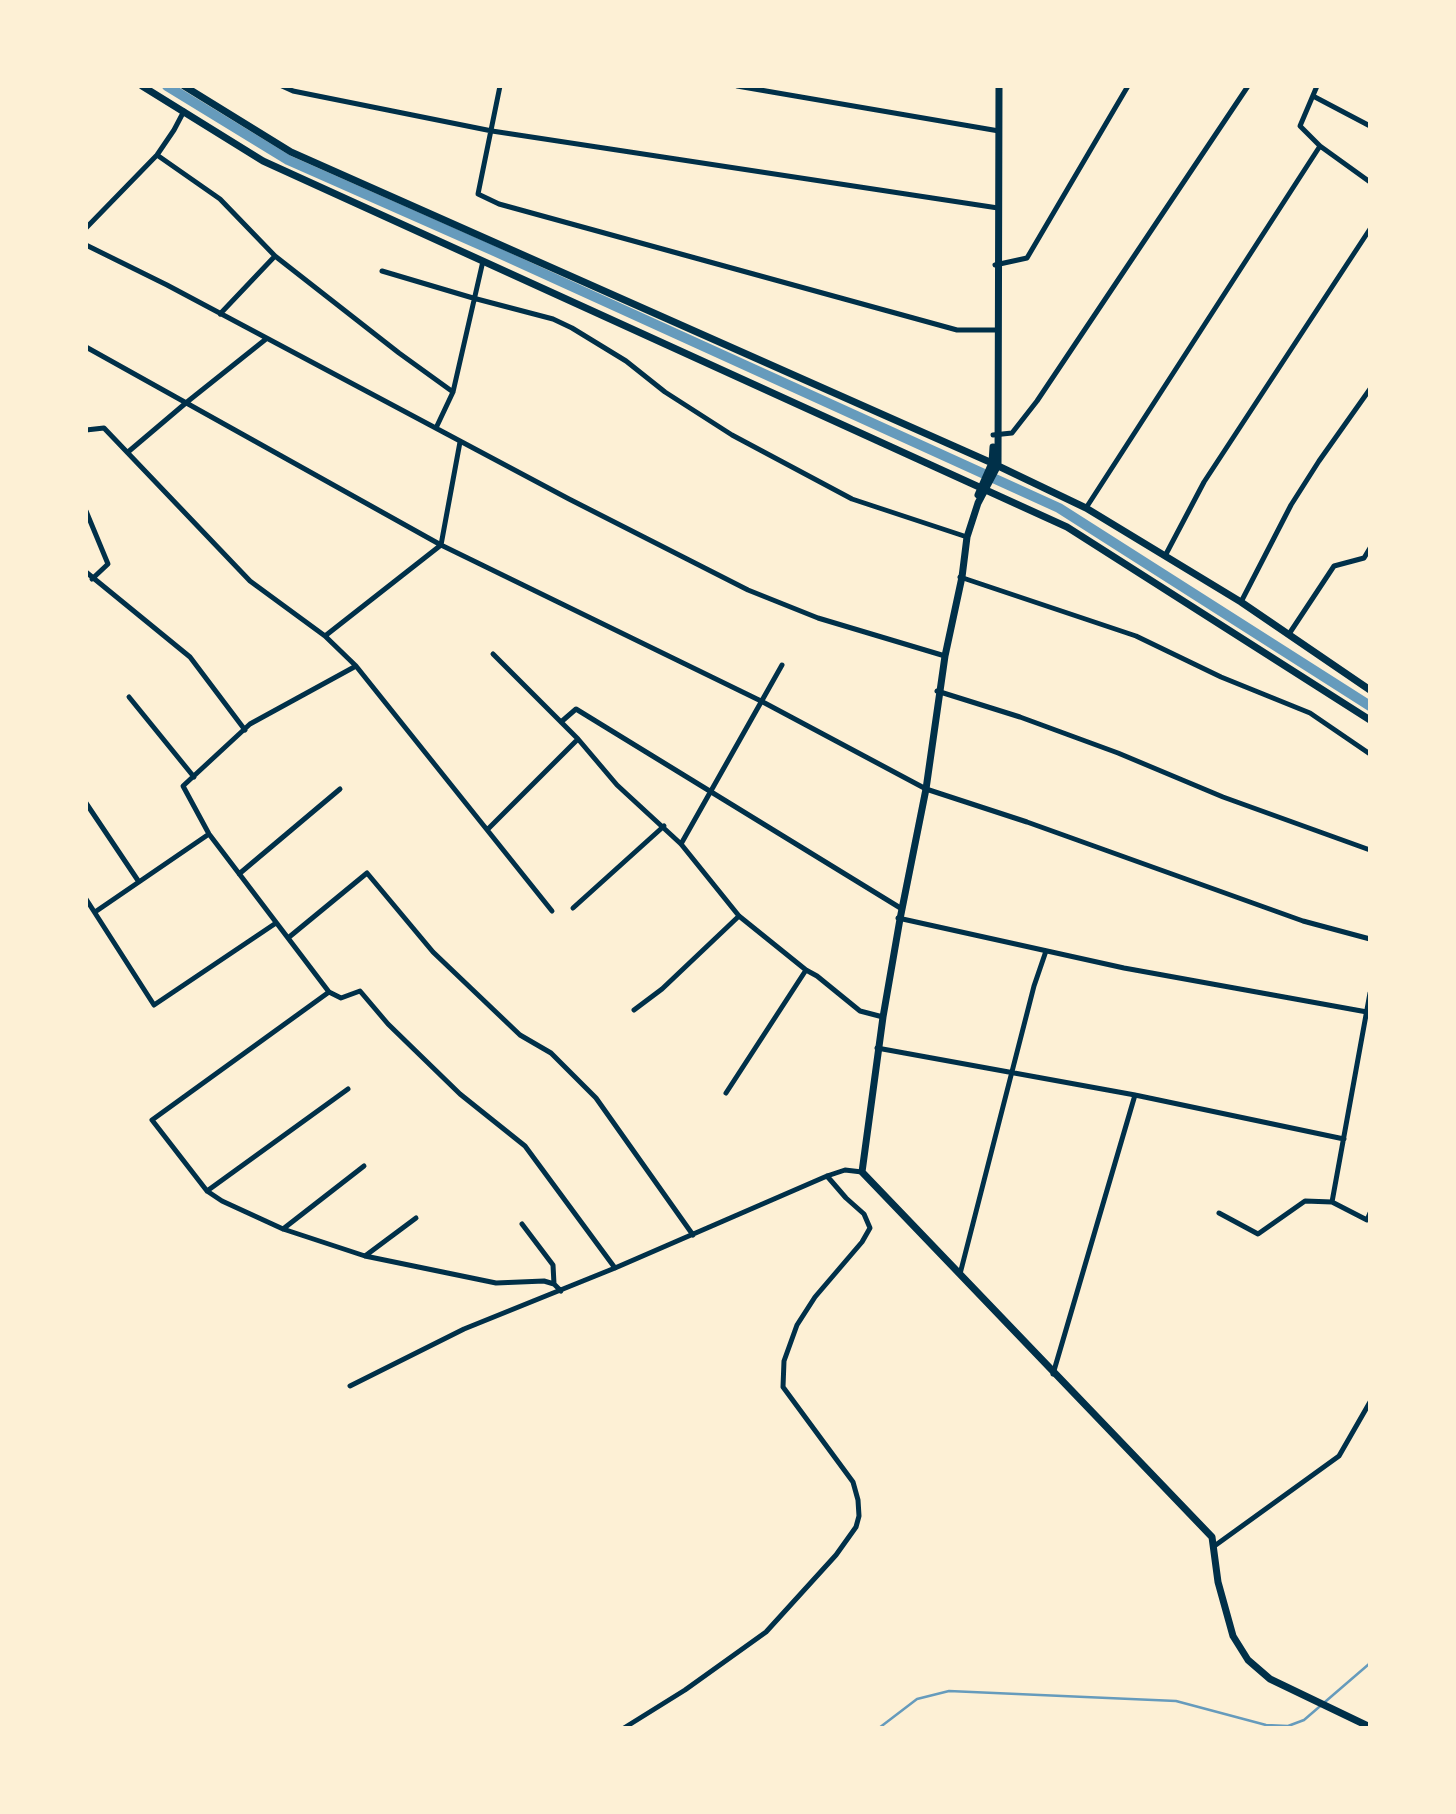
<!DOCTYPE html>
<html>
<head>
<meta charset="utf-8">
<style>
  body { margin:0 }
  #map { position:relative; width:1456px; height:1814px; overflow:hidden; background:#fdf0d5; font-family:"Noto Sans",sans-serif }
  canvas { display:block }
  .frame { position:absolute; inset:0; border:88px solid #fdf0d5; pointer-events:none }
</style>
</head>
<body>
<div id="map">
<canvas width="1456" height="1814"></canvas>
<div class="frame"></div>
</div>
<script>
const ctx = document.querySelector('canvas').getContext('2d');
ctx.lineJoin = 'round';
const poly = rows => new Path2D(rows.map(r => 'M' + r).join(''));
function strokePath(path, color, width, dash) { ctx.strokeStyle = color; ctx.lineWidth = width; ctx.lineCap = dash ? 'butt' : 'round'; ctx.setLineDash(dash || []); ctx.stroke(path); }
const stream = poly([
  [879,1728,917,1699,949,1691,1176,1701,1266,1725,1288,1726,1304,1720,1369,1664,1370,1657]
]);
const canal = poly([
  [167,86,288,160,494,251,1059,508,1370,706]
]);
const minor = poly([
  [282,86,293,91,492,131,998,208],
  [500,86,478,194,499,204,957,330,998,330],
  [737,86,999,131],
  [1317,86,1300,126,1320,146,1370,182],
  [1313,96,1370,126],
  [157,155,220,199,275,256,399,353,453,392],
  [86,228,157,155,174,130,184,111],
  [86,245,167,285,569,499,748,590,818,618,945,656],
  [995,265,1027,258,1128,86],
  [382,271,473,298,553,319,572,328,626,361,665,392,732,435,852,499,967,537],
  [220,314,275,256],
  [86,347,441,545,761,701,926,789,1027,822,1303,921,1370,939],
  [436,428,453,392,483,261],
  [86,430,104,428,250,581,325,636,356,666,552,911],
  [993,435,1012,433,1037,401,1248,86],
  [128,452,187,402,266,339],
  [1086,508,1320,146],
  [86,511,108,564,92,579],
  [1165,556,1204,482,1370,229],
  [86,572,190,657,245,730],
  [960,577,1136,636,1221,677,1310,713,1370,754],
  [1241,602,1291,505,1319,461,1370,389],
  [1289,634,1334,566,1364,558,1370,548],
  [325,636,441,545,460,442],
  [493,654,578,739,617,785,681,844,739,916,806,970,817,976,860,1011,883,1017],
  [356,666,250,724,183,786,209,834,329,992,341,998,360,991,388,1024,460,1094,525,1146,615,1268],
  [937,691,1020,717,1118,753,1223,797,1370,850],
  [129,697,194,777],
  [561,722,576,709,902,909],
  [86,803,139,882],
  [488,829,578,739],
  [681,844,782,665],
  [239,874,340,789],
  [86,899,154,1005,276,923],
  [573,908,664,826],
  [95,912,209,834],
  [898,918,1124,968,1367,1012],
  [288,938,367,873,433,952,520,1035,551,1053,596,1098,693,1235],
  [329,992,152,1120,207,1191,222,1201,283,1229,365,1256,496,1283,544,1281,554,1284,561,1291],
  [634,1010,662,989,739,916],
  [877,1048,1135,1095,1344,1139],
  [726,1093,806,970],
  [207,1191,348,1089],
  [1332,1202,1367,1220,1370,1213],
  [1219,1213,1258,1234,1305,1201,1332,1202,1370,993],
  [522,1224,553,1265,554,1284],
  [283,1229,364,1166],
  [365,1256,416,1218],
  [960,1274,1034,986,1046,951],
  [1053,1374,1135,1095],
  [350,1386,464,1329,615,1268,827,1176,845,1170,862,1172],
  [1213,1547,1339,1456,1370,1402],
  [624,1728,685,1690,766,1632,836,1555,856,1527,859,1516,858,1500,853,1482,783,1387,784,1361,797,1325,815,1297,862,1242,870,1228,864,1214,846,1198,827,1176]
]);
const secondary = poly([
  [142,86,263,161,1067,527,1370,720],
  [184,86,291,152,992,463,1086,508,1241,602,1370,690],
  [999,86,998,465,978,503,967,537,962,577,945,656,926,789,900,919,883,1017,862,1172,1212,1537,1218,1582,1233,1636,1248,1660,1270,1679,1370,1727],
  [978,495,992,463,993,447]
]);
strokePath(stream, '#669bbc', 2.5);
strokePath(canal, '#669bbc', 10);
strokePath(minor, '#003049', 5);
strokePath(secondary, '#003049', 7);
</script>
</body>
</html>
